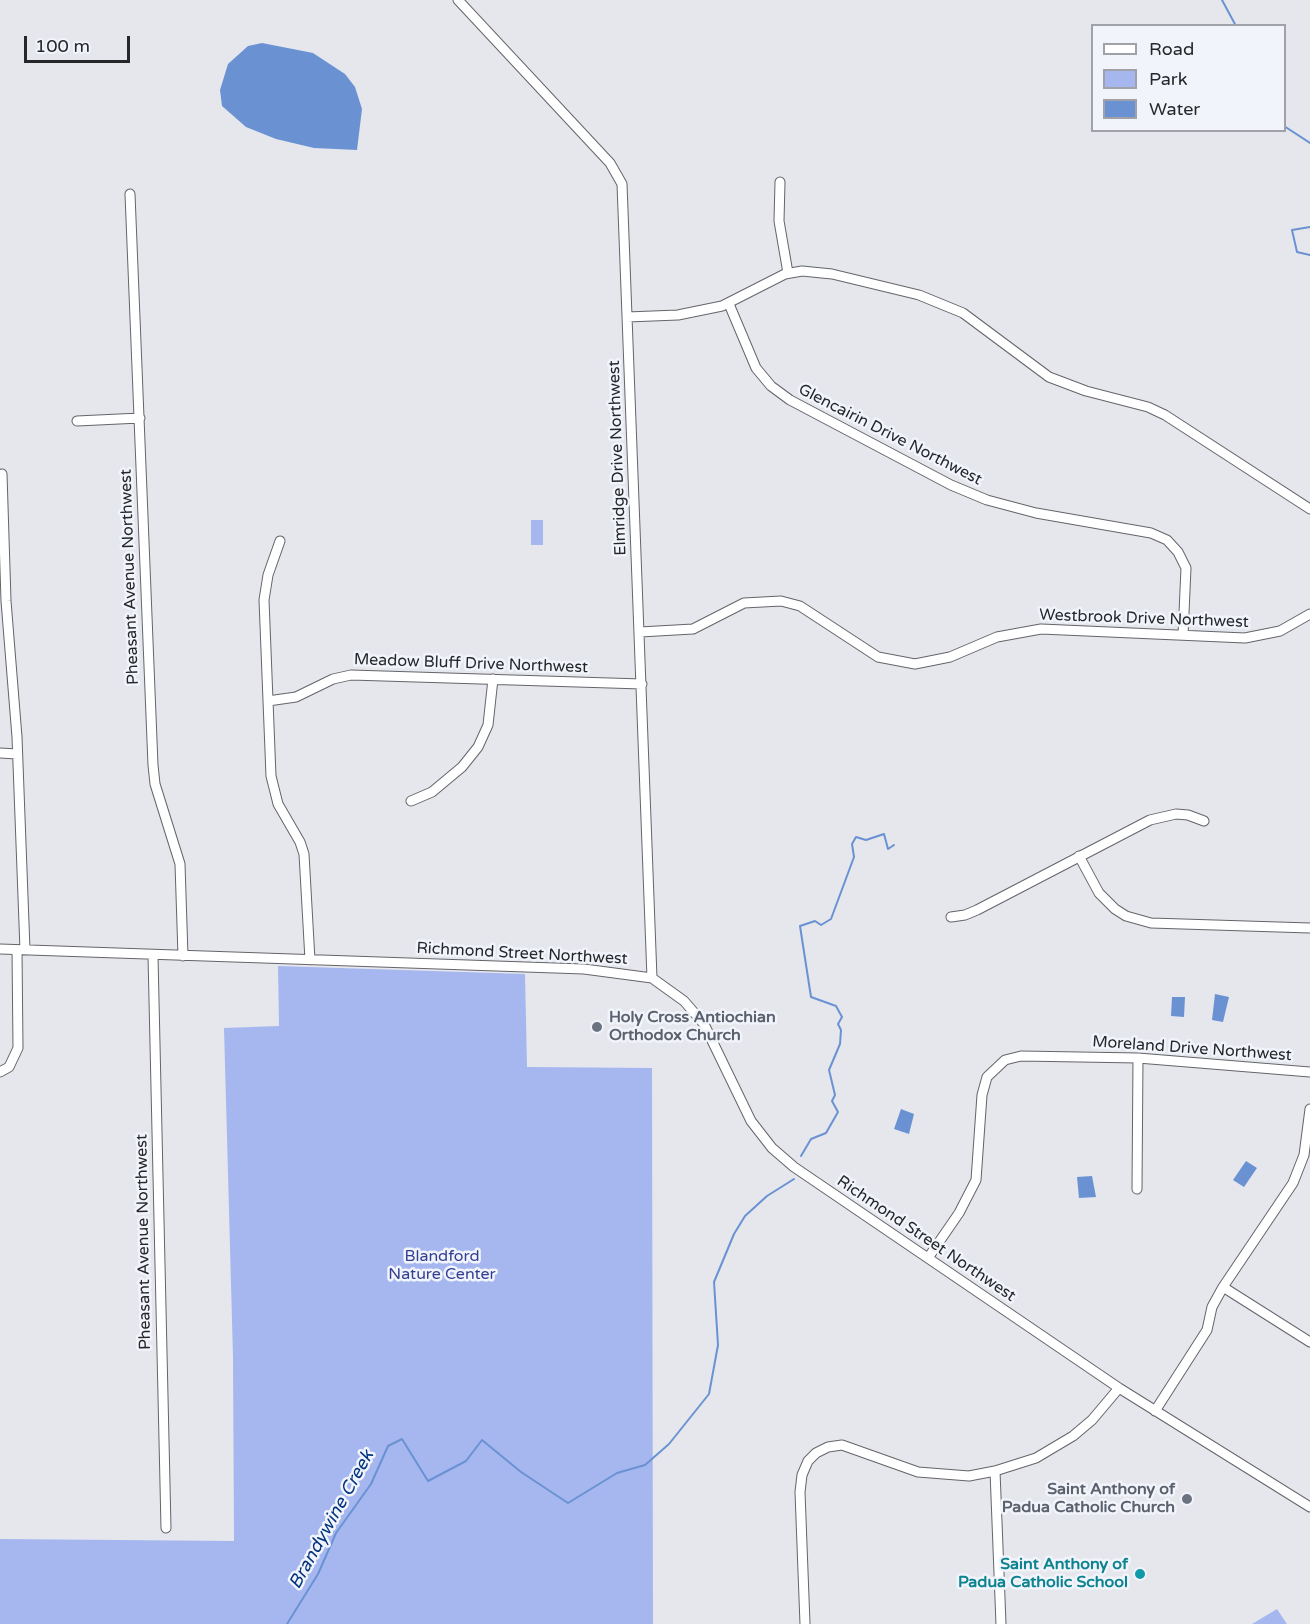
<!DOCTYPE html>
<html>
<head>
<meta charset="utf-8">
<style>
  body { margin:0 }
  #map { position:relative; width:1310px; height:1624px; overflow:hidden; background:#e5e7ed; font-family:"Varela Round",sans-serif }
  canvas { display:block }
  .legend { position:absolute; left:1091px; top:24px; width:195px; height:108px; box-sizing:border-box; background:#f2f4fb; border:2px solid #a0a2a7; margin:0; padding:8px 10px; list-style:none; font-size:18px; color:#262729 }
  .legend li { display:flex; align-items:center; gap:12px; height:30px }
  .legend b { width:30px; border:2px solid #a0a2a7 }
  .scale { position:absolute; left:24px; top:36px; width:106px; height:27px; box-sizing:border-box; border:3px solid #262729; border-top:0; padding-left:8px; font-size:18px; line-height:21px; white-space:nowrap; color:#262729; -webkit-text-stroke:4px #f2f4fb; paint-order:stroke }
</style>
</head>
<body>
<div id="map">
<canvas width="1310" height="1624"></canvas>
<ul class="legend">
<li><b style="height:8px;background:#fff"></b>Road</li>
<li><b style="height:16px;background:#a6b7ef"></b>Park</li>
<li><b style="height:16px;background:#6a92d3"></b>Water</li>
</ul>
<div class="scale">100 m</div>
</div>
<script>
const ctx = document.querySelector('canvas').getContext('2d');
ctx.lineJoin = 'round';
function fill(path, color) { ctx.fillStyle = color; ctx.fill(path, 'evenodd'); }
const poly = rows => new Path2D(rows.map(r => 'M' + r).join(''));
function strokePath(path, color, width, dash) { ctx.strokeStyle = color; ctx.lineWidth = width; ctx.lineCap = dash ? 'butt' : 'round'; ctx.setLineDash(dash || []); ctx.stroke(path); }
function drawText(font, color, halo, rows, align = 'center') {
  ctx.font = font + ' "Varela Round",sans-serif'; ctx.lineWidth = 5; ctx.setLineDash([]); ctx.textBaseline = 'middle'; ctx.strokeStyle = halo; ctx.fillStyle = color; for (const [text, x, y, turn = 0] of rows) {
    ctx.save(); ctx.translate(x, y); ctx.rotate((+turn || 0) * Math.PI / 180); ctx.textAlign = isNaN(turn) ? turn : align; if (halo) ctx.strokeText(text, 0, 0); ctx.fillText(text, 0, 0); ctx.restore();
  }
}
const green = poly([
  [531,520,543,520,543,545,531,545],
  [278,966,525,974,527,1067,652,1068,653,1624,0,1624,0,1539,234,1541,233,1357,224,1028,279,1026],
  [1277,1609,1287,1624,1252,1624]
]);
const water = poly([
  [262,43,313,53,345,74,355,87,362,109,357,150,314,148,276,139,246,127,222,106,220,90,228,64,248,46],
  [1215,994,1229,997,1223,1022,1212,1020],
  [1172,997,1185,997,1184,1017,1171,1016],
  [901,1109,914,1114,909,1134,894,1129],
  [1246,1161,1257,1168,1244,1187,1233,1180],
  [1092,1176,1096,1197,1079,1198,1077,1177]
]);
const stream = poly([
  [1222,0,1236,26],
  [1284,126,1310,143],
  [1310,227,1292,230,1297,252,1310,255],
  [801,1156,811,1139,826,1133,838,1112,832,1101,835,1095,829,1070,840,1044,841,1030,838,1024,842,1017,836,1006,811,997,800,926,815,921,821,925,831,919,854,857,852,844,856,837,866,840,884,834,888,849,894,845],
  [287,1624,318,1574,336,1533,371,1484,388,1446,402,1439,428,1481,466,1461,482,1440,521,1472,568,1503,617,1473,645,1465,669,1444,709,1394,718,1345,714,1282,734,1234,745,1216,767,1196,794,1179]
]);
const minor = poly([
  [458,0,610,163,622,184,652,978],
  [780,182,779,221,788,273],
  [130,194,153,765,155,784,180,864,183,956],
  [729,304,756,368,771,386,790,400,951,485,987,500,1036,513,1151,533,1167,540,1178,552,1186,568,1183,635],
  [627,317,678,315,722,306,785,274,802,271,832,274,919,295,963,313,1049,377,1086,391,1148,407,1165,415,1310,509],
  [77,421,140,418],
  [2,474,6,601,17,737,25,950],
  [280,541,268,575,264,600,271,776,278,804,300,842,304,854,310,960],
  [640,632,693,629,744,603,781,601,800,606,878,657,915,664,950,657,997,637,1041,629,1245,638,1280,631,1310,614],
  [268,701,296,697,333,679,351,675,642,684],
  [0,753,17,754],
  [411,801,432,792,462,767,478,747,488,725,493,679],
  [1079,856,1099,893,1115,909,1126,916,1151,923,1310,928],
  [951,917,965,915,977,910,1150,820,1176,814,1188,815,1204,821],
  [0,949,584,969,652,978,684,1001,704,1024,751,1121,772,1148,794,1167,1119,1388,1310,1507],
  [153,956,166,1528],
  [0,1072,9,1067,18,1048,17,950],
  [1137,1189,1138,1058],
  [928,1258,959,1213,976,1180,982,1095,987,1077,1005,1060,1021,1056,1138,1058,1310,1072],
  [1223,1287,1310,1342],
  [1155,1411,1207,1330,1212,1307,1223,1287,1293,1183,1304,1155,1310,1109],
  [995,1471,1001,1624],
  [805,1624,800,1492,802,1475,808,1461,816,1453,828,1447,842,1445,918,1472,969,1476,995,1471,1036,1458,1073,1436,1092,1420,1119,1388]
]);
const markers = [
  [597,1027,6,"#6b7280"],
  [1187,1499,6,"#6b7280"],
  [1140,1574,6,"#0f9aa8"]
];
const streetNames = [
  ["Glencairin Drive Northwest",890,435,27],
  ["Elmridge Drive Northwest",618,458,-92],
  ["Pheasant Avenue Northwest",130,577,-92],
  ["Westbrook Drive Northwest",1144,619,2],
  ["Meadow Bluff Drive Northwest",471,664,2],
  ["Richmond Street Northwest",522,954,3],
  ["Moreland Drive Northwest",1192,1049,4],
  ["Richmond Street Northwest",926,1239,34],
  ["Pheasant Avenue Northwest",144,1242,-91]
];
const worshipNames = [
  ["Holy Cross Antiochian",609,1018],
  ["Orthodox Church",609,1036],
  ["Saint Anthony of",1175,1490,"right"],
  ["Padua Catholic Church",1175,1508,"right"]
];
const parkNames = [
  ["Blandford",442,1257],
  ["Nature Center",442,1275]
];
const cultureNames = [
  ["Saint Anthony of",1128,1565],
  ["Padua Catholic School",1128,1583]
];
const waterNames = [
  ["Brandywine Creek",332,1520,-61]
];
fill(green, '#a6b7ef');
fill(water, '#6a92d3');
strokePath(stream, '#6a92d3', 2);
strokePath(minor, '#63656a', 11);
strokePath(minor, '#fff', 9);
for (const [x, y, r, color] of markers) { const dot = new Path2D(); dot.arc(x, y, r, 0, 2 * Math.PI); ctx.fillStyle = color; ctx.fill(dot); strokePath(dot, '#f2f4fb', 2); }
drawText('16px', '#262729', '#f2f4fb', streetNames);
drawText('bold 16px', '#5b616d', '#f2f4fb', worshipNames, 'left');
drawText('16px', '#313f92', '#f2f4fb', parkNames);
drawText('bold 16px', '#0d838f', '#f2f4fb', cultureNames, 'right');
drawText('italic 18px', '#023480', '#f2f4fb', waterNames);
</script>
</body>
</html>
